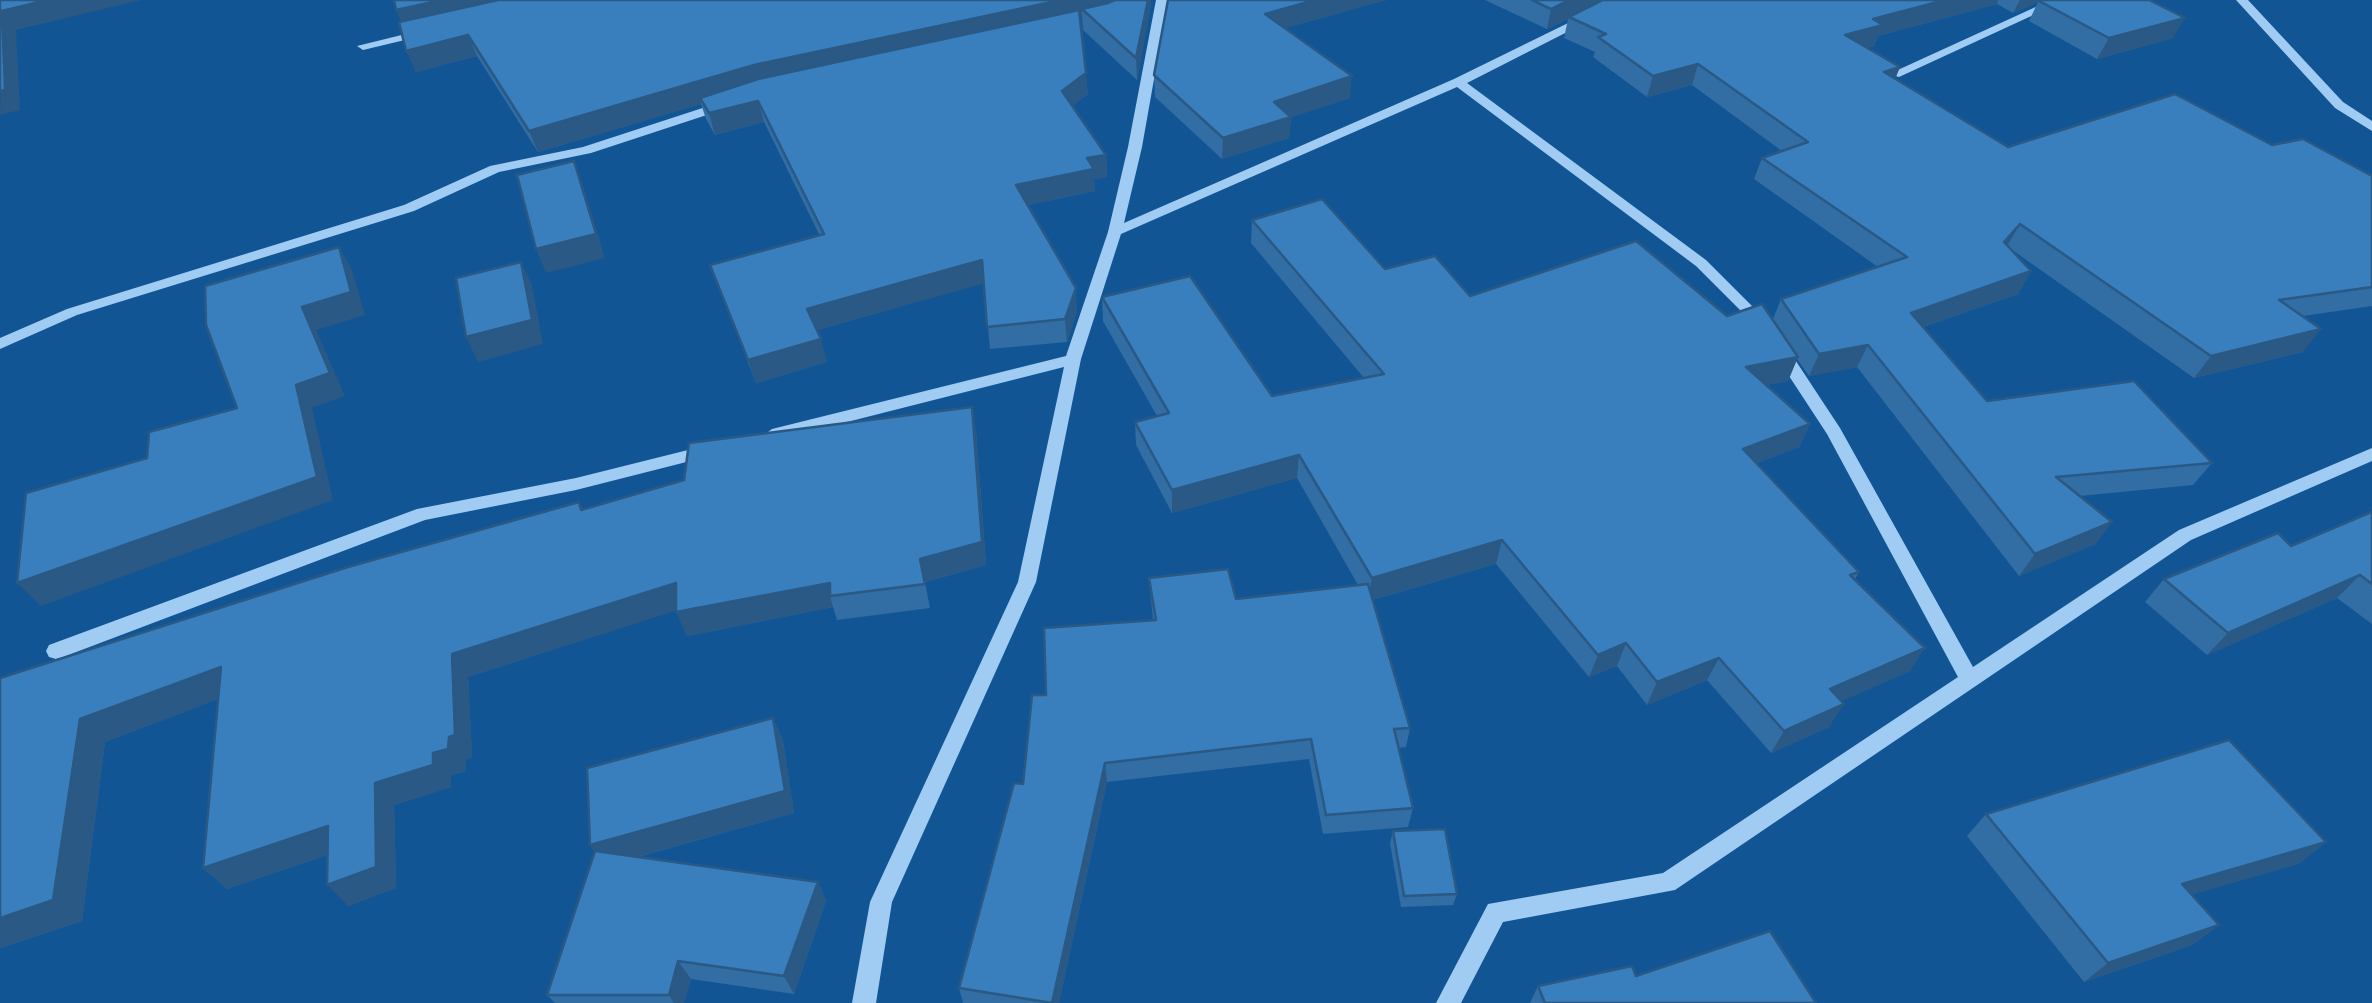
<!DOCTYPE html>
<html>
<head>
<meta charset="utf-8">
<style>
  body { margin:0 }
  canvas { display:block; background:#115595 }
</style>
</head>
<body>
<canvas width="2372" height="1003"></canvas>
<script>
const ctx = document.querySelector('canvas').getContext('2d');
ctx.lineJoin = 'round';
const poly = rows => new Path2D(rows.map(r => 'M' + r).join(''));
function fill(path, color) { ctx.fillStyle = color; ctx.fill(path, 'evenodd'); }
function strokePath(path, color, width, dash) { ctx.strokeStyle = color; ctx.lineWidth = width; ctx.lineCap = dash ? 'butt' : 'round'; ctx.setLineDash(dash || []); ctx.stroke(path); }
const minor = poly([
  [1156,0,1168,0,1142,147,1124,223,1454,79,1615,0,1630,0,1467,83,1706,260,1771,325,1763,330,1758,328,1696,266,1457,87,1121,234,1081,359,1036,582,892,902,876,1003,852,1003,870,902,1018,582,1064,367,772,441,764,435,772,429,1066,356,1108,232,1128,147,1156,0],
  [2051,0,2066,0,1899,77,1889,74,2051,0],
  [2236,0,2248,0,2343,102,2372,121,2372,131,2335,108,2236,0],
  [426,29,430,30,430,34,363,50,357,46,426,29],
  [724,101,730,105,728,108,591,153,499,172,414,211,77,315,0,349,0,338,67,309,404,205,490,166,583,147,724,101],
  [1780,345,1786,346,1840,428,1973,667,2179,530,2372,448,2372,461,2191,540,1675,890,1503,922,1461,1003,1436,1003,1488,904,1663,873,1958,677,1827,434,1772,350,1780,345],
  [708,445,716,451,714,455,576,490,425,520,63,657,56,659,49,657,46,651,49,645,417,509,576,478,708,445]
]);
const wall = poly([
  [1168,0,1386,0,1285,28,1350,98,1291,117,1289,138,1222,159,1155,97,1154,75],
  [1485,0,2149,0,2173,38,2097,59,2029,21,2038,2,2013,13,1997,4,1878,36,1874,46,1867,48,1900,67,1895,79,2008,147,2272,145,2372,176,2372,306,2303,316,2303,352,2194,378,2008,247,2031,271,2018,294,1923,327,1987,401,2212,463,2193,485,2080,496,2112,522,2095,544,2019,576,1857,367,1809,376,1797,359,1788,381,1766,385,1810,424,1799,447,1757,463,1859,572,1855,579,1910,671,1841,701,1829,727,1771,753,1707,680,1647,705,1617,666,1589,677,1496,564,1372,600,1410,728,1406,747,1399,748,1413,808,1408,827,1323,834,1309,759,1107,782,1059,1003,963,1003,959,988,1023,784,1046,695,1153,620,1149,578,1236,599,1358,585,1297,478,1172,513,1136,445,1135,422,1157,416,1103,321,1102,297,1272,396,1364,378,1251,243,1252,220,1385,269,1470,296,1727,316,1773,319,1781,299,1878,267,1754,179,1762,158,1782,151,1692,85,1647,97,1593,57,1595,52,1564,38,1568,19,1547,29],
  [1151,4,1137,80,1083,30,1082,16,1079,17,1088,94,1072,106,1106,155,1107,177,1094,179,1095,191,1028,205,1077,311,1067,342,990,349,984,283,817,330,827,362,756,383,710,265,820,236,764,122,715,135,706,119,701,104,538,152,477,56,416,72,402,22,396,10],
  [976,431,986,565,925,582,930,608,837,620,833,607,687,636,676,610,468,677,472,757,466,759,466,771,451,775,451,787,394,805,396,888,348,906,327,855,227,889,203,868,218,699,105,742,82,921,0,948,0,678,579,502,583,509],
  [2372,512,2372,624,2337,598,2207,655,2145,602,2164,579,2291,546],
  [773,718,783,741,794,813,638,857,818,882,826,901,794,994,691,979,684,1003,555,1003,547,995,595,852,590,845],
  [1986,814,2326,842,2298,864,2192,894,2219,925,2192,945,2084,982,1967,836],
  [1393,831,1457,894,1453,905,1401,907,1390,843],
  [1636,976,1816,1003,1530,1003,1538,986]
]);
const shadedWall = poly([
  [47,0,141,0,16,30,20,110,0,115,2,11],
  [442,0,539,0,406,31,396,10],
  [1061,0,1128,0,1082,9,1082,16,700,98,701,104,538,152,529,131,754,65],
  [1148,0,1151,0,1151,4,1137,80,1136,58],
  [1315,0,1386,0,1264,34,1265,14],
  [1569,0,1606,0,1547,29,1551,9],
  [1945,0,1998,0,1997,4,1878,36,1874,46,1837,56,1845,35,1873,19],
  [2020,0,2043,0,2013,13],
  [2185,18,2173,38,2097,59,2109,38],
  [468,35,477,56,416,72,406,51],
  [1698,64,1692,85,1647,97,1653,76],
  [1900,67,1891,88,1884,72],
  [1086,73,1088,94,1064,112,1062,91],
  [1352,76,1350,98,1291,117,1289,138,1222,159,1223,138,1274,102],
  [758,101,764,122,715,135,709,113],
  [1106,155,1107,177,1094,179,1095,191,1018,207,1016,185,1087,158],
  [574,161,583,185,605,258,546,273,536,249],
  [2020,224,2007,246,2004,242],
  [339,247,352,270,365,315,316,330,345,396,312,408,333,500,41,606,17,583,296,385,302,307],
  [982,260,986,283,813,331,807,309],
  [521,262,532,285,543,344,478,362,466,337],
  [2031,271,2018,294,1899,335,1911,313],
  [1076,288,1077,311,1067,342,1065,319],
  [2321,329,2303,352,2194,378,2211,356],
  [821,339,827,362,756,383,748,360],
  [1868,345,1857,367,1809,376,1819,354],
  [1798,357,1788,381,1736,391,1746,367],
  [972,407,976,431,986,565,925,582,930,608,920,559],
  [1810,424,1799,447,1733,472,1743,449],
  [1299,455,1297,478,1172,513,1172,490],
  [2112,522,2095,544,2019,576,2035,554],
  [1502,540,1496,564,1368,601,1372,578],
  [2360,575,2337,598,2207,655,2228,633],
  [676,583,687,607,468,677,472,757,466,759,466,771,451,775,451,787,394,805,396,888,348,906,327,885,375,783,433,753,449,737,452,654],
  [830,583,830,596,833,607,687,636,676,612],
  [1626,643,1617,666,1589,677,1598,655],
  [1925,648,1910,671,1816,712,1830,689],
  [1719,658,1707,680,1647,705,1657,682],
  [221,667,242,690,105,742,82,921,0,948,0,918,80,719],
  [1844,704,1829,727,1771,753,1784,731],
  [773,718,783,741,794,813,605,866,590,845],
  [1105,763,1107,782,1059,1003,1052,1003],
  [328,826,349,848,227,889,203,868],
  [2326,842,2298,864,2157,905,2182,884],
  [818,882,826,901,794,994,784,976],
  [2219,925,2192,945,2084,982,2108,963],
  [678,961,691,979,684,1003,674,1003,669,995]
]);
const building = poly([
  [0,0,47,0,2,11,5,90,0,91,0,0],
  [394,0,442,0,396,10,394,0],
  [498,0,1061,0,754,65,529,131,468,35,406,51,399,22,498,0],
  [1115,0,1148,0,1136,58,1082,9,1108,3,1115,0],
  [1168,0,1315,0,1265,14,1352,76,1274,102,1291,117,1223,138,1154,75,1168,0],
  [1532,0,1569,0,1551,9,1532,0],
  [1603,0,1945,0,1873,19,1883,25,1845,35,1900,67,1884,72,2008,147,2175,94,2272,145,2303,139,2372,176,2372,287,2279,300,2321,329,2211,356,2020,224,2004,242,2031,271,1911,313,1987,401,2134,381,2212,463,2056,477,2112,522,2035,554,1868,345,1819,354,1781,299,1907,257,1762,158,1808,142,1698,64,1653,76,1598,37,1606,34,1569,17,1603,0],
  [2041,0,2149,0,2185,18,2109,38,2039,1,2041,0],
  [1079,10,1086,73,1062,91,1106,155,1087,158,1094,169,1016,185,1076,288,1065,319,987,327,982,260,807,309,821,339,748,360,710,265,824,234,758,101,709,113,700,98,758,79,1079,10],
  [574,161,596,234,536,249,517,175,574,161],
  [1322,199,1385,269,1435,256,1470,296,1636,241,1727,316,1762,304,1798,357,1746,367,1810,424,1743,449,1859,572,1850,575,1925,648,1830,689,1844,704,1784,731,1719,658,1657,682,1626,643,1598,655,1502,540,1372,578,1299,455,1172,490,1135,422,1169,413,1102,297,1190,276,1272,396,1384,374,1252,220,1322,199],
  [339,247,351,292,302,307,330,373,296,385,317,477,17,583,26,493,147,458,149,432,237,408,206,325,205,286,339,247],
  [521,262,532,320,466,337,456,278,521,262],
  [972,407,982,542,920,559,925,584,830,596,830,583,676,612,676,583,452,654,455,735,449,737,448,749,433,753,433,765,375,783,376,867,327,885,328,826,203,868,221,667,80,719,53,900,0,918,0,678,348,567,579,502,581,510,684,480,689,443,972,407],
  [2372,512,2372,584,2360,575,2228,633,2164,579,2278,533,2291,546,2372,512],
  [1228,569,1236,599,1368,584,1410,728,1394,729,1413,808,1326,815,1311,739,1105,763,1052,1003,959,988,1014,783,1023,784,1032,695,1046,695,1044,628,1156,620,1149,578,1228,569],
  [773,718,785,791,590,845,587,768,773,718],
  [2229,740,2326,842,2182,884,2219,925,2108,963,1986,814,2229,740],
  [1445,829,1457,894,1404,896,1393,831,1445,829],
  [595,851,818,882,784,976,678,961,669,995,547,995,595,851],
  [1770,931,1816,1003,1545,1003,1538,986,1632,966,1636,976,1770,931]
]);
fill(minor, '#a0ccf3');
fill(wall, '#326da3');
fill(shadedWall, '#295984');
fill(building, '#3a7fbd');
strokePath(building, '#295984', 2.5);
</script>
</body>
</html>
